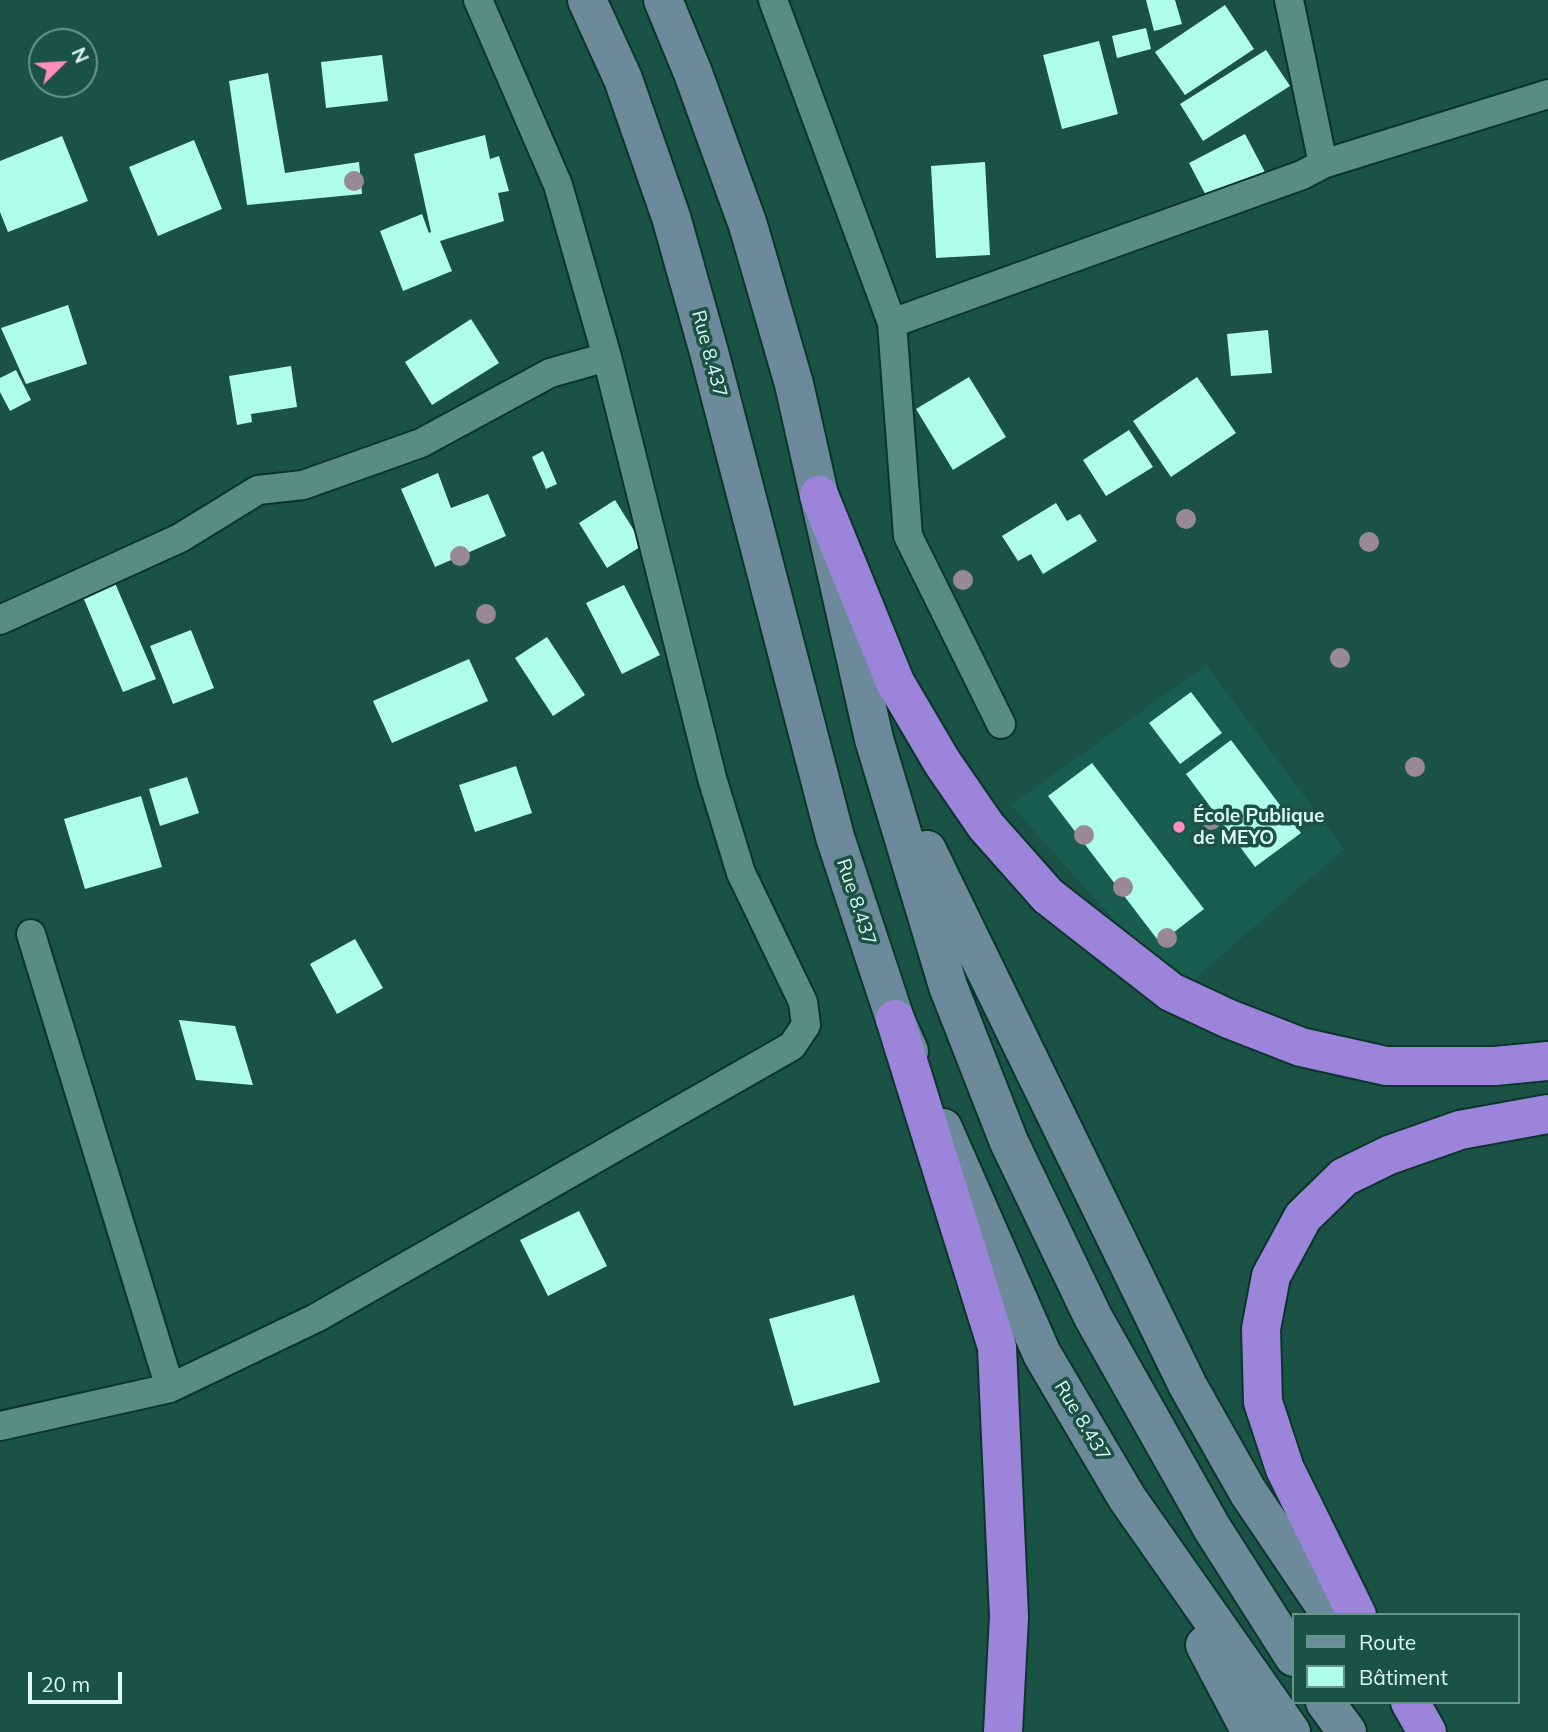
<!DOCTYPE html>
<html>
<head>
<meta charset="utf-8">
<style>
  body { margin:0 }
  #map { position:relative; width:1548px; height:1732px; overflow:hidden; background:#1b5246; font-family:Mulish,sans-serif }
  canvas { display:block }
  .legend { position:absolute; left:1292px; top:1613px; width:228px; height:91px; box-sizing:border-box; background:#1b5246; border:2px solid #69948a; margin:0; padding:9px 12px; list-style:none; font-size:21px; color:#ddf8f0 }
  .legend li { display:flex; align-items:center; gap:14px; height:35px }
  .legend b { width:35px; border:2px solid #69948a }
  .north { position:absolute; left:28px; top:28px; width:70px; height:70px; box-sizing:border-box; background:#1b5246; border:2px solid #69948a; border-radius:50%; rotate:66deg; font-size:19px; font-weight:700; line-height:28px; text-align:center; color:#ddf8f0 }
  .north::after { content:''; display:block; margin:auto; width:24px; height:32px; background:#ff8ebb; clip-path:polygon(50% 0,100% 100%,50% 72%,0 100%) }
  .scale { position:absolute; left:28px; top:1672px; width:94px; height:32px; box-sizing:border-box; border:4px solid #ddf8f0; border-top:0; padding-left:9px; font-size:21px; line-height:24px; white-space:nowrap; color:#ddf8f0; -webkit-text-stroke:5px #1b5246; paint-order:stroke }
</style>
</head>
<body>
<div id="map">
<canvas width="1548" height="1732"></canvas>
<ul class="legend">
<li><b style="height:9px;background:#6c8a9a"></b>Route</li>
<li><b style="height:19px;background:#affee9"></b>Bâtiment</li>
</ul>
<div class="north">N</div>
<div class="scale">20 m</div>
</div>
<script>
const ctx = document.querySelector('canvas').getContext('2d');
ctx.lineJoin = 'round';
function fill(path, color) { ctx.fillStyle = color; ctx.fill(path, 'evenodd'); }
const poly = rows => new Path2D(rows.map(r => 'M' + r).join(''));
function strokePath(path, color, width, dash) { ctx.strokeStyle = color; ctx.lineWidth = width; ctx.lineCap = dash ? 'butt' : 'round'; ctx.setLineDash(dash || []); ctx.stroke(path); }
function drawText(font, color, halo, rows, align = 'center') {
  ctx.font = font + ' Mulish,sans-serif'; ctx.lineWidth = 7; ctx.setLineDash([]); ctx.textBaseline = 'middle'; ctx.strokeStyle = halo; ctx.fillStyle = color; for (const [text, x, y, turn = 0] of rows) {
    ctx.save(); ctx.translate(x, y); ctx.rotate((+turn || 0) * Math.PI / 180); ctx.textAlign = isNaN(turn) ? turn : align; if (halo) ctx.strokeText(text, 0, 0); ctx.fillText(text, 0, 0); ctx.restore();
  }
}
const built = poly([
  [1206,665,1344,849,1179,992,1011,805]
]);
const building = poly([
  [1146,0,1175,0,1182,24,1154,31],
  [1225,5,1254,49,1185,95,1155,52],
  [1146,28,1151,49,1117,58,1112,36],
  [1099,41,1118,114,1062,129,1043,55],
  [1266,50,1290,86,1203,141,1180,104],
  [382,55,388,101,326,108,321,62],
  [268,73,285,173,359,162,362,194,247,205,229,81],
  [1245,134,1268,178,1212,207,1189,163],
  [485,135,490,159,499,156,509,191,498,193,504,221,440,241,452,271,403,291,380,231,422,214,429,233,431,232,414,154],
  [62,136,88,201,8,232,0,212,0,161],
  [194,140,222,209,158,236,129,167],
  [985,162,990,255,936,258,931,166],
  [68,305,87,364,26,384,1,328],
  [471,319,499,363,432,405,405,362],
  [1268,330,1272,373,1231,376,1227,334],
  [291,366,297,407,251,414,252,422,237,425,229,376],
  [16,370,31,400,10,411,0,392,0,378],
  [969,377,1006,437,953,470,916,409],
  [1197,377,1236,433,1171,477,1133,421],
  [1129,430,1153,467,1106,496,1083,460],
  [543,451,557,484,546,489,532,457],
  [438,473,451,508,488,494,506,536,435,567,401,489],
  [615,500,643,545,607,568,579,523],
  [1056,503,1067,521,1080,514,1097,541,1043,574,1031,554,1018,561,1002,536],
  [115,583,156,679,123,692,83,597],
  [624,585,660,655,622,674,586,603],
  [191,630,214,688,173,704,150,646],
  [547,637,585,695,553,716,515,658],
  [469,659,488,701,392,743,373,701],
  [1191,692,1222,733,1180,764,1149,723],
  [1231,740,1301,833,1255,867,1186,774],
  [1092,763,1204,909,1160,943,1048,796],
  [516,766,532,813,475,832,459,785],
  [187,777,199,813,160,826,149,789],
  [141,796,162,867,85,889,64,819],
  [355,939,383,988,337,1014,310,964],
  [179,1020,235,1026,253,1085,196,1080],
  [579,1211,607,1266,548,1296,520,1240],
  [854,1295,880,1382,794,1406,769,1319]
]);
const street = poly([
  [773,0,892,323,908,536,1001,724],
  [1289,0,1323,164],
  [892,323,1302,175,1323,164,1548,94],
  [0,620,180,538,258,490,303,485,421,443,550,373,607,357],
  [31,934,170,1388],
  [0,1426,170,1388,316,1318,792,1046,806,1025,803,1002,741,873,712,778,607,357,558,185,478,0]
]);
const secondary = poly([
  [587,0,623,79,671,217,709,352,835,837,895,1019,909,1051],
  [663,0,693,73,748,225,794,384,874,739,948,986,1009,1142,1093,1317,1212,1528,1294,1657],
  [927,850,1188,1386,1248,1492,1331,1615],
  [943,1128,1042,1354,1127,1498,1291,1732],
  [1205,1645,1251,1732],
  [1325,1702,1347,1732]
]);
const highway = poly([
  [819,495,895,682,942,762,986,826,1048,896,1171,992,1229,1019,1301,1047,1386,1066,1495,1066,1548,1061],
  [895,1019,997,1347,1009,1617,1003,1732],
  [1357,1615,1285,1469,1263,1402,1261,1329,1271,1276,1303,1217,1344,1177,1389,1155,1460,1130,1548,1114],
  [1410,1702,1427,1732]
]);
const trees = [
  [354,181],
  [1186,519],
  [1369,542],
  [460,556],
  [963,580],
  [486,614],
  [1340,658],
  [1415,767],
  [1211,820],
  [1084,835],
  [1123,887],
  [1167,938]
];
const markers = [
  [1179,827,7,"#ff8ebb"]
];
const streetNames = [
  ["Rue 8.437",709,354,75],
  ["Rue 8.437",856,902,72],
  ["Rue 8.437",1082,1421,59]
];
const poiNames = [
  ["École Publique",1193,816],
  ["de MEYO",1193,838]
];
fill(built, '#195d4f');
fill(building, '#affee9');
strokePath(street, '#0b352c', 32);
strokePath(secondary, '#0b352c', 42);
strokePath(highway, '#0b352c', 42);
strokePath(street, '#588d7f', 28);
strokePath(secondary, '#6c8a9a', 38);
strokePath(highway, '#9c84da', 38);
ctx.fillStyle = '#988992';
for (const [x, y] of trees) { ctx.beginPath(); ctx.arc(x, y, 10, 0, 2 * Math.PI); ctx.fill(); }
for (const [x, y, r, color] of markers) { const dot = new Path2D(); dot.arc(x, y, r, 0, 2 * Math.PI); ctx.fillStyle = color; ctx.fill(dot); strokePath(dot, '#1b5246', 2.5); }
drawText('19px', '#ddf8f0', '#1b5246', streetNames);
drawText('bold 19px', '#ddf8f0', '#1b5246', poiNames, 'left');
</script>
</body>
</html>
